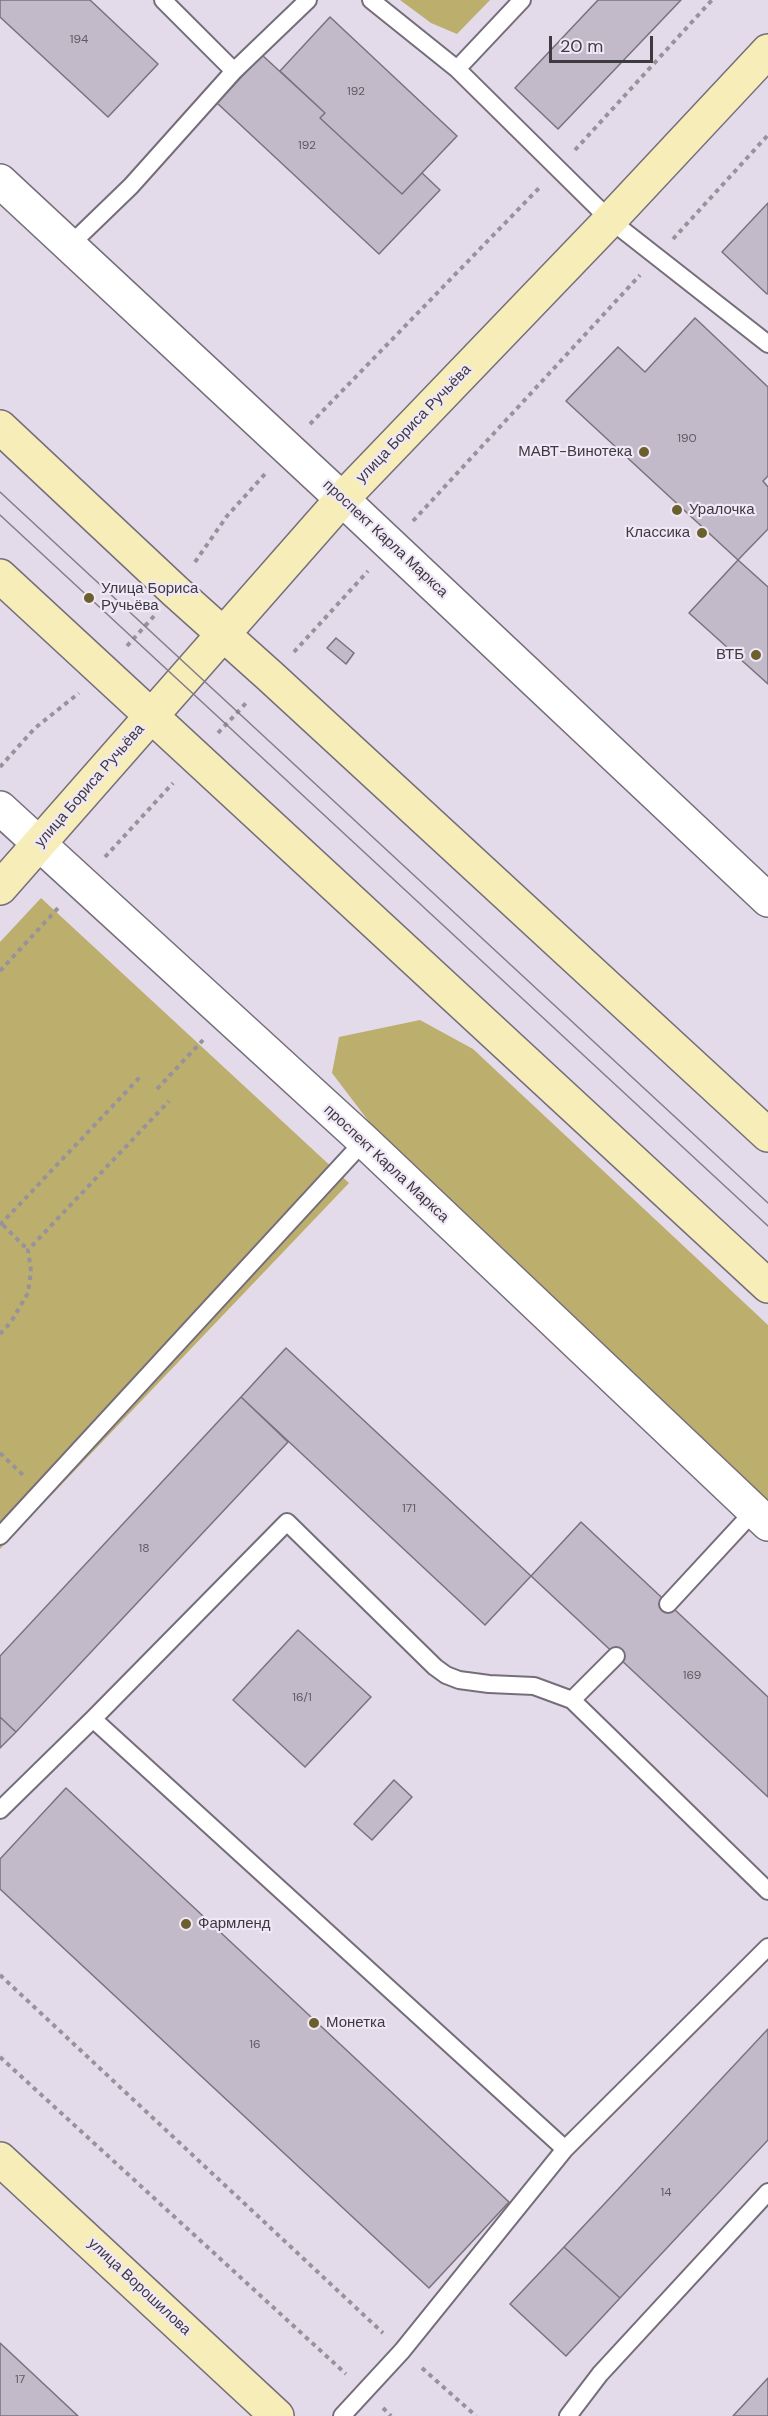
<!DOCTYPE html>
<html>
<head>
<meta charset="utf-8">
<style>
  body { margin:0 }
  #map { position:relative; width:768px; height:2416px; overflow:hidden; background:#e3dbe9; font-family:"DM Sans",sans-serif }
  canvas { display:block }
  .scale { position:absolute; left:549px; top:36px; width:104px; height:27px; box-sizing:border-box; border:3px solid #3d3a40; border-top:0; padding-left:8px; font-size:18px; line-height:21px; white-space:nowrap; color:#3d3a40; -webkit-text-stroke:4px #f0e8f6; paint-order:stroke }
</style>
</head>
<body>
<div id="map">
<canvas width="768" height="2416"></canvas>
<div class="scale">20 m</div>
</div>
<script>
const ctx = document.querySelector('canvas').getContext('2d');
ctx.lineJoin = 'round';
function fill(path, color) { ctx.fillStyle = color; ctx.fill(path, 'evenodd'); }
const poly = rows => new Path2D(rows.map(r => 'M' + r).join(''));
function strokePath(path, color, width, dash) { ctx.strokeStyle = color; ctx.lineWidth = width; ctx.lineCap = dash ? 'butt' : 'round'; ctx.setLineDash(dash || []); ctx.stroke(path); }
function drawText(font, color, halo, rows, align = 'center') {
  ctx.font = font + ' "DM Sans",sans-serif'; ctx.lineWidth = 4.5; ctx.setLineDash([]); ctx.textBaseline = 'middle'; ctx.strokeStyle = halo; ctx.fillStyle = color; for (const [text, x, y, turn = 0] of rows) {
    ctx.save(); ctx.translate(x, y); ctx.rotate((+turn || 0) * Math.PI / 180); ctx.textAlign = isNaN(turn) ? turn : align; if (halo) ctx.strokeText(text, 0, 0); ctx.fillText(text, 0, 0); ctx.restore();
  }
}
const green = poly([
  [400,0,490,0,457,34,431,23],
  [41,898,349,1183,0,1549,0,942],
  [420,1020,473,1049,768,1325,768,1506,389,1148,332,1073,339,1037]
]);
const building = poly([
  [0,0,90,0,158,64,108,117,0,17,0,0],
  [598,0,681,0,558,129,515,88,598,0],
  [330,17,457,136,402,194,320,118,325,113,280,71,330,17],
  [262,55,325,113,320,118,402,194,422,173,440,190,379,254,217,103,262,55],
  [768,203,768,293,767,294,722,252,768,203],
  [695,318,768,387,768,476,763,481,768,487,768,529,738,560,566,401,618,347,645,372,695,318],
  [738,560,768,587,768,684,689,613,738,560],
  [336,638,354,653,346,664,327,648,336,638],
  [286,1348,531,1576,485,1625,241,1397,286,1348],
  [241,1397,288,1442,16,1732,0,1717,0,1656,241,1397],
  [581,1522,768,1697,768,1797,531,1576,581,1522],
  [298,1630,371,1697,305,1767,233,1700,298,1630],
  [0,1717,16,1732,0,1748,0,1717],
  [394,1780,412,1797,372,1840,354,1824,394,1780],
  [66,1788,509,2202,429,2288,0,1889,0,1859,66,1788],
  [768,2029,768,2140,620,2298,564,2247,768,2029],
  [564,2247,620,2298,566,2356,510,2304,564,2247],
  [0,2343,78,2416,0,2416,0,2343],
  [768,2378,768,2416,733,2416,768,2378]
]);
const path = poly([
  [575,150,712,0],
  [673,239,768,135],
  [310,424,541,186],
  [413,521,640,275],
  [195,562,227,516,265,474],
  [127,646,154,616],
  [294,652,368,571],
  [218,733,248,701],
  [0,767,35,728,79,693],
  [105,857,173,783],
  [0,971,59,907],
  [157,1089,203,1040],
  [0,1225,142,1075],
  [3,1225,28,1250],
  [0,1334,11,1322,28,1293,31,1271,28,1250,169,1101],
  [0,1453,23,1475],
  [0,1975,383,2333],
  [0,2057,346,2374],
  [422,2368,476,2416],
  [383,2408,391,2416]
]);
const lane = poly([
  [371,0,457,69],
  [522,0,457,69,610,220,768,344],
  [234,71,308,0],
  [70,245,131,186,234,71,163,0],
  [0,1536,364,1141],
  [668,1604,754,1511],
  [572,1700,616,1656],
  [93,1719,565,2149],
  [0,1810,93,1719,287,1522,435,1667,446,1675,459,1680,489,1684,534,1686,572,1700,768,1891],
  [342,2416,402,2351,565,2149,768,1947],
  [568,2416,600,2374,768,2192]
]);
const street = poly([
  [0,181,342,499,768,900],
  [0,808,364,1141,768,1524]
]);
const secondary = poly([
  [0,427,175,591,271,677,768,1135],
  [0,576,768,1286],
  [0,888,342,499,610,220,768,51],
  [0,2159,277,2416]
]);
const tram = poly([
  [0,492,768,1203],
  [0,515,768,1226]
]);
const markers = [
  [644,452,6,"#6b602d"],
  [677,510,6,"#6b602d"],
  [702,533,6,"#6b602d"],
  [89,598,6,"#6b602d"],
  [756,655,6,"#6b602d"],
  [186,1924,6,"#6b602d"],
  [314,2023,6,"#6b602d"]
];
const numberNames = [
  ["194",79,40],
  ["192",356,92],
  ["192",307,146],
  ["190",687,439],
  ["171",409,1509],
  ["18",144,1549],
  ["169",692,1676],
  ["16/1",302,1698],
  ["16",255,2045],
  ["14",666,2193],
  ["17",20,2380]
];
const streetNames = [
  ["улица Бориса Ручьёва",414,424,-46],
  ["проспект Карла Маркса",385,539,43],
  ["улица Бориса Ручьёва",90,786,-49],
  ["проспект Карла Маркса",386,1164,43],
  ["улица Ворошилова",139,2287,43]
];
const poiNames = [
  ["МАВТ-Винотека",632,452,"right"],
  ["Уралочка",689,510],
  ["Классика",690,533,"right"],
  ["Улица Бориса",101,589],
  ["Ручьёва",101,606],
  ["ВТБ",744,655,"right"],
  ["Фармленд",198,1924],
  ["Монетка",326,2023]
];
fill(green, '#bcae6d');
fill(building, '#c2bac8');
strokePath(building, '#79727e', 1.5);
strokePath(lane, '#756e7a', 20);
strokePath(street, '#756e7a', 36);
strokePath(secondary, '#756e7a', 36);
strokePath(path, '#97929c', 4, [4.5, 4.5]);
strokePath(lane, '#fff', 16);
strokePath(street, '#fff', 33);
strokePath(secondary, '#f6edb9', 33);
strokePath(tram, '#837e88', 1.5);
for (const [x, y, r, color] of markers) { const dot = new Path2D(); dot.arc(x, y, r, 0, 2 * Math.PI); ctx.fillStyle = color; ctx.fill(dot); strokePath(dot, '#f0e8f6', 2); }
drawText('12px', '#5e5a62', null, numberNames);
drawText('15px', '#3d3a40', '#f0e8f6', streetNames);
drawText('15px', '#3d3a40', '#f0e8f6', poiNames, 'left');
</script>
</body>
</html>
